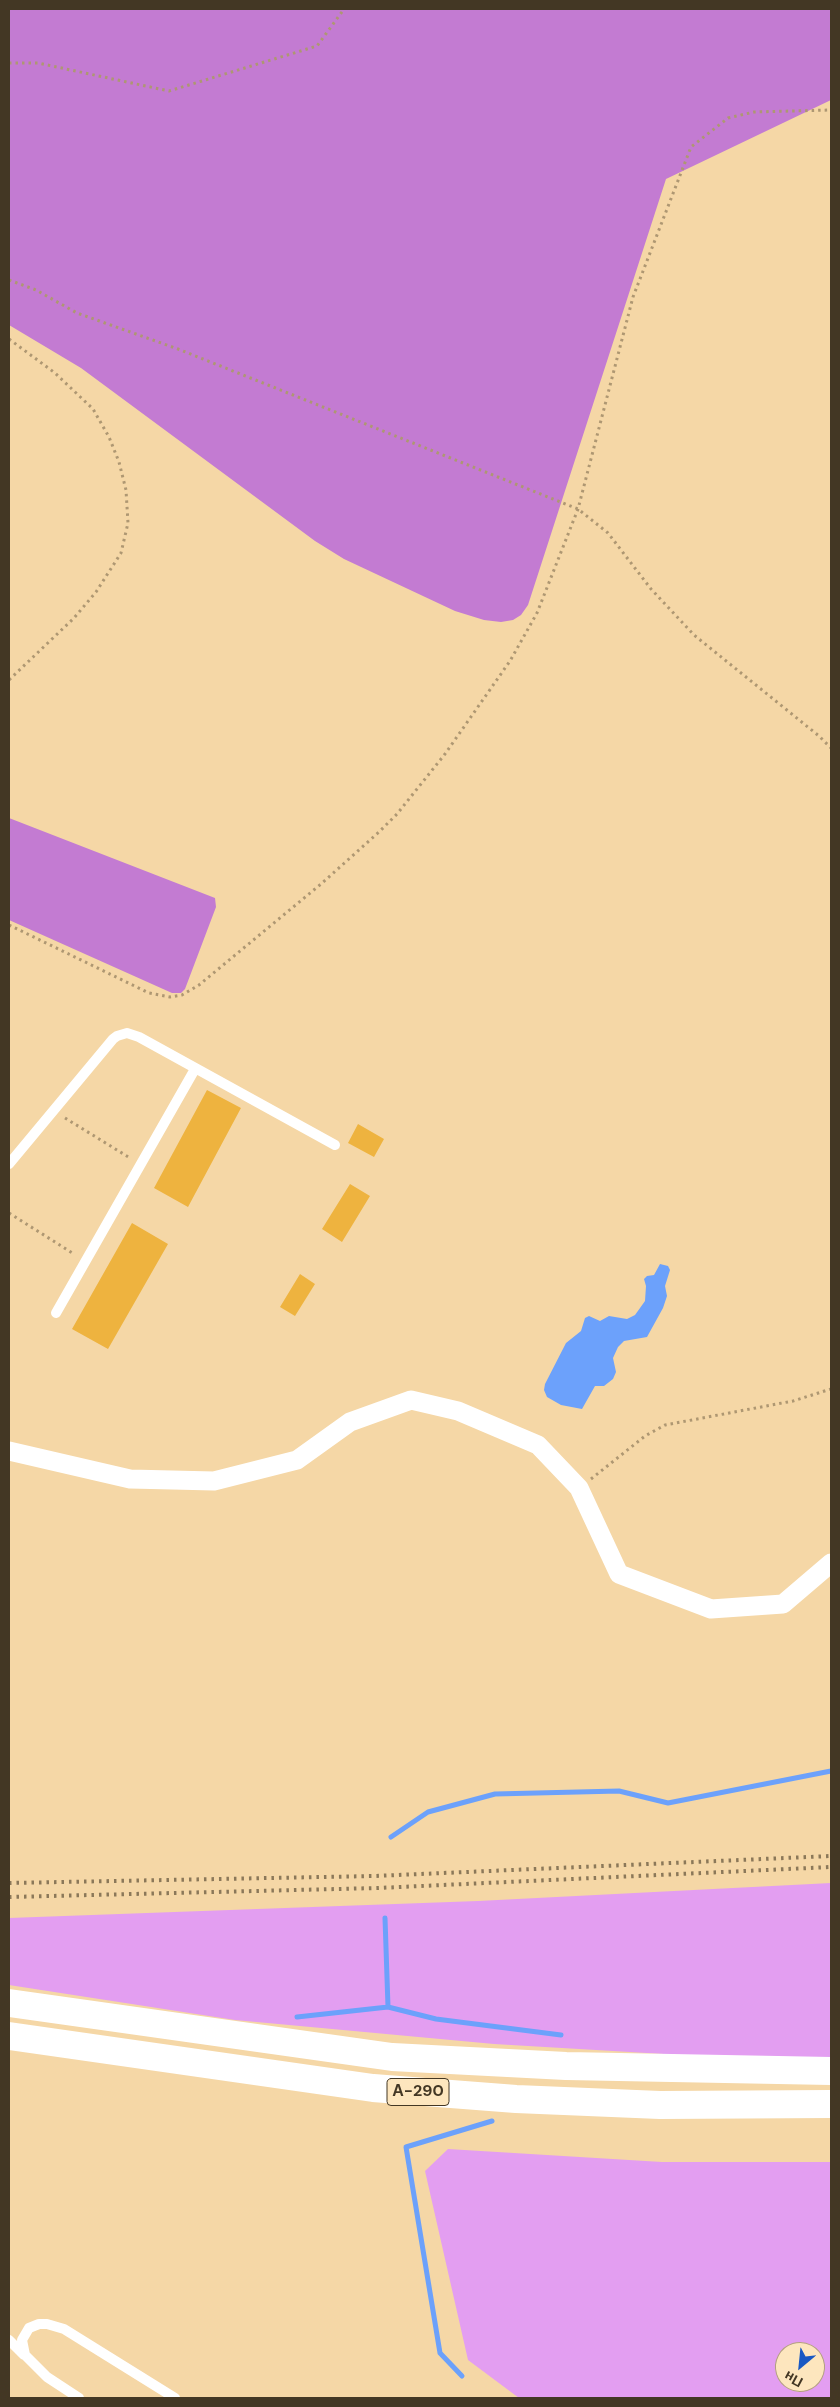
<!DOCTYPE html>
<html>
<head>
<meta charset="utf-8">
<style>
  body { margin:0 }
  #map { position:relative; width:840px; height:2407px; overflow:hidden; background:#f5d7a6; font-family:"DM Sans",sans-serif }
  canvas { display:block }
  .frame { position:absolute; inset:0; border:10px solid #433724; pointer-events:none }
  .north { position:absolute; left:775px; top:2342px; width:50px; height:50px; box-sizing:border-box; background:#fde6be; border:1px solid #b3a080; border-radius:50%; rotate:208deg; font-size:14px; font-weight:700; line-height:20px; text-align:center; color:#433724 }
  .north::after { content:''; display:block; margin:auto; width:18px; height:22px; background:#1858c3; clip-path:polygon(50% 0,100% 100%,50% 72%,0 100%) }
</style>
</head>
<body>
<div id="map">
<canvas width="840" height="2407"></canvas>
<div class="frame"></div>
<div class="north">Пн</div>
</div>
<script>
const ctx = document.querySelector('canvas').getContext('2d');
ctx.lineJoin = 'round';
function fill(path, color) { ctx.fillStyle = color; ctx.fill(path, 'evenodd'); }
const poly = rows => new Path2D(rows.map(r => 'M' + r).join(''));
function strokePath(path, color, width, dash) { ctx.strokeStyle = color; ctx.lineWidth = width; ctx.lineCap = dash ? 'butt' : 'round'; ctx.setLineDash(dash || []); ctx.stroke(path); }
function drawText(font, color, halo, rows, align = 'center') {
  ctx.font = font + ' "DM Sans",sans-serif'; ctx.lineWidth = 4.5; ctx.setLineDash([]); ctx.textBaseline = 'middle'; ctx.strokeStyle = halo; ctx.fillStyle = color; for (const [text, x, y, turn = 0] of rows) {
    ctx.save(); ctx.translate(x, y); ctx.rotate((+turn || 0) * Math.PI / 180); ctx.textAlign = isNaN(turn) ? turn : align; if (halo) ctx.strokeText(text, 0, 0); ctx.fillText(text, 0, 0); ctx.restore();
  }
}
const green = poly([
  [831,1883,831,2061,732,2058,494,2044,235,2020,9,1985,9,1918,478,1901],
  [448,2149,662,2162,831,2162,831,2398,519,2398,468,2360,425,2171],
  [785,2352,815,2352,815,2382,785,2382]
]);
const forest = poly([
  [9,9,831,9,831,100,666,179,528,605,521,615,513,620,501,622,484,620,455,611,344,559,315,541,81,368,9,325],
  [9,818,215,898,216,907,185,989,181,993,172,993,9,920]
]);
const water = poly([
  [660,1264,668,1266,670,1270,665,1286,667,1296,663,1308,647,1337,624,1341,618,1347,613,1358,616,1372,613,1379,604,1386,595,1386,582,1409,561,1405,547,1397,544,1390,545,1384,566,1343,581,1331,585,1318,589,1316,600,1321,609,1316,627,1319,635,1315,645,1301,646,1286,644,1279,647,1276,654,1275]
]);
const stream = poly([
  [391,1837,428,1812,495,1794,619,1791,668,1803,831,1771],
  [385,1918,388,2007],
  [297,2017,388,2007,436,2019,561,2035],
  [462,2376,440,2353,406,2147,492,2121]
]);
const building = poly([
  [207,1090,241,1108,188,1207,154,1188],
  [358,1124,384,1139,374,1157,348,1143],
  [350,1184,370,1196,342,1242,322,1229],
  [132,1223,168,1244,108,1349,72,1329],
  [300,1274,315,1284,295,1316,280,1307]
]);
const path = poly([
  [9,63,38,63,169,91,317,46,344,9],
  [9,280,36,290,77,313,178,349,578,509,608,533,651,589,694,635,819,736,831,748],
  [9,339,55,373,93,409,109,437,119,462,126,490,128,523,121,553,96,592,74,618,9,680],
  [9,925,149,993,170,997,182,995,199,985,321,884,379,832,397,814,445,754,510,661,537,613,578,509,633,297,691,147,728,118,754,112,831,110],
  [65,1118,130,1158],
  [9,1213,74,1254],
  [591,1479,645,1436,665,1425,793,1401,831,1389]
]);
const lane = poly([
  [9,1164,113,1039,117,1036,127,1033,139,1037,335,1145],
  [56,1313,195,1069],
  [9,2340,24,2355],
  [79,2398,47,2377,25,2355,22,2340,29,2328,39,2324,47,2324,64,2329,175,2398]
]);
const street = poly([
  [9,1451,130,1479,214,1481,297,1460,350,1422,411,1400,458,1411,538,1445,579,1488,619,1574,711,1609,783,1604,831,1563]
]);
const highway = poly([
  [9,2003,392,2057,566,2066,831,2071],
  [9,2036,373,2088,516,2099,660,2105,831,2104]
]);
const rail = poly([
  [9,1883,375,1876,831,1856],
  [9,1897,378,1888,831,1867]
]);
const shields = [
  [418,2092,62]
];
const shieldNames = [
  ["А-290",418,2092]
];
fill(green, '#e39ef1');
fill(forest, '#c37bd2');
fill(water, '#6ca1fb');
strokePath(stream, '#6ca1fb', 5);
fill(building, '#eeb33f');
strokePath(path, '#ae9772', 3, [2.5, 4]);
strokePath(lane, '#fff', 10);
strokePath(street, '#fff', 19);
strokePath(highway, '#fff', 28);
strokePath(rail, '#8b7859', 4, [2.5, 5]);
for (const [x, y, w] of shields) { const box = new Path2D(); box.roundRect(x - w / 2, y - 13.5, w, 27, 4); ctx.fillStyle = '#fde6be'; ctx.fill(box); strokePath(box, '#433724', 1); }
drawText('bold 16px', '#433724', null, shieldNames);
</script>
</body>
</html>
